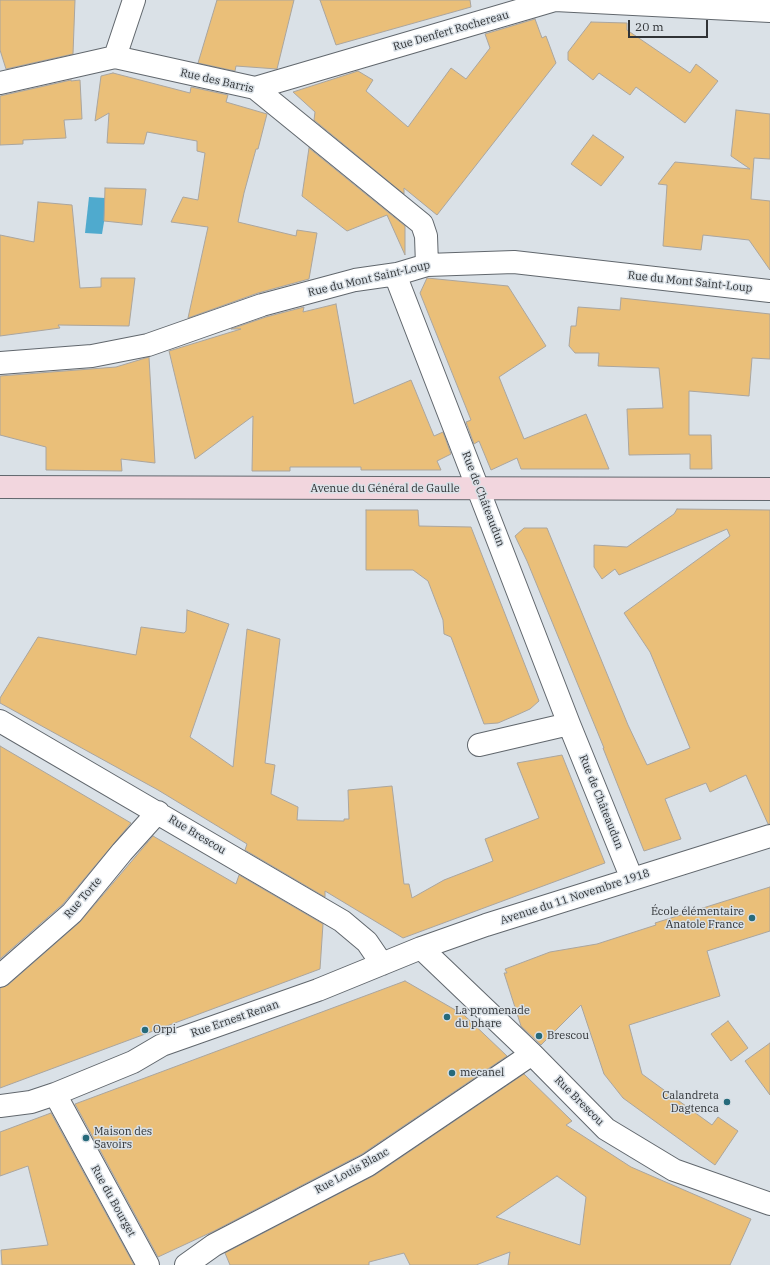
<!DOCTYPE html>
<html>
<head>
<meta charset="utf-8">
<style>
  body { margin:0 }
  #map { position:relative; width:770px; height:1265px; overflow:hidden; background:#dae1e7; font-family:"IBM Plex Serif",serif }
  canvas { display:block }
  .scale { position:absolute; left:628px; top:20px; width:80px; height:18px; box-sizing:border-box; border:2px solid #303336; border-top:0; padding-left:5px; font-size:12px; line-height:14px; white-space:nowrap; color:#303336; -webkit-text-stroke:3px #dae1e7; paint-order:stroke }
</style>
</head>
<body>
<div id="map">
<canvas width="770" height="1265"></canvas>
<div class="scale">20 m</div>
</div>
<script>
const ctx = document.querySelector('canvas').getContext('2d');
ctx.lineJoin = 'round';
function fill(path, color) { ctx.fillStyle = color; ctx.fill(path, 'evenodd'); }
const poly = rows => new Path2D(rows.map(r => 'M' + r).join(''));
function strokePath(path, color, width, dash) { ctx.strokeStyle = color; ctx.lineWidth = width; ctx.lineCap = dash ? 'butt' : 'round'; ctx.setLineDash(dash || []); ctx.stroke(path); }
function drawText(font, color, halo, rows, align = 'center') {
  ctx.font = font + ' "IBM Plex Serif",serif'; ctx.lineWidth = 3; ctx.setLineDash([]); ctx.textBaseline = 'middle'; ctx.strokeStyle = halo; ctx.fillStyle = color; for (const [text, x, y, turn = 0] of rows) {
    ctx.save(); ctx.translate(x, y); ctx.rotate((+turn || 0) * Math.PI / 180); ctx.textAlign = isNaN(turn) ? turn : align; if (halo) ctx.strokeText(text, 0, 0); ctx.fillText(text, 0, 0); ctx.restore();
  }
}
const water = poly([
  [89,197,105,198,105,216,102,234,85,233]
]);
const building = poly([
  [0,0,75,0,73,54,6,69,0,50,0,0],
  [217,0,294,0,277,69,236,66,235,71,198,63,217,0],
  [320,0,470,0,471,7,336,45,320,0],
  [535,19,542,38,546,36,556,63,437,215,404,188,404,194,314,120,315,112,293,92,358,71,373,80,366,91,408,127,451,68,466,79,490,48,485,34,535,19],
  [591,22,627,23,627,30,690,73,696,64,718,81,685,123,636,87,630,95,599,73,593,80,568,60,568,52,591,22],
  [113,73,190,93,191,87,228,95,226,102,267,114,258,149,256,149,244,193,238,222,296,236,297,230,317,233,309,279,258,293,188,318,208,227,171,222,183,197,198,200,205,153,197,151,197,141,147,132,144,144,107,143,109,113,95,121,101,76,113,73],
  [71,80,71,81,80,80,82,119,64,120,66,138,23,140,23,144,0,145,0,96,71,80],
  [736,110,770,114,770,159,754,158,751,199,770,201,770,270,749,240,703,235,701,250,663,246,667,185,658,184,675,162,750,169,731,156,736,110],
  [593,135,624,157,601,186,571,164,593,135],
  [309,148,405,226,405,255,387,215,347,231,302,196,309,148],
  [105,188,146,189,142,225,104,221,105,188],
  [38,202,72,205,80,288,101,287,101,278,135,278,129,326,58,325,60,328,0,336,0,235,34,242,38,202],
  [427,278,508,286,546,346,499,377,524,439,586,414,609,469,521,469,517,458,491,470,479,441,474,444,466,422,471,420,420,293,427,278],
  [621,298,770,314,770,359,752,358,749,396,689,391,689,435,711,435,712,469,690,469,690,454,629,455,627,409,663,408,659,368,598,366,599,353,575,353,569,346,571,326,576,326,578,307,620,310,621,298],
  [336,304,354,404,411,380,434,436,443,432,451,454,437,461,441,470,361,470,361,467,290,467,290,471,252,471,253,416,195,459,169,351,241,329,231,329,266,317,304,307,303,312,336,304],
  [149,357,155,463,121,459,122,471,46,470,46,447,0,435,0,376,116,367,149,357],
  [677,509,770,510,770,824,768,824,746,775,710,792,706,783,665,799,681,839,644,851,603,748,604,748,527,561,515,536,524,528,547,528,628,725,647,765,690,748,650,652,624,613,730,536,727,529,619,575,615,569,602,579,594,567,594,545,627,547,674,514,677,509],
  [366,510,418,510,419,526,471,527,539,701,530,709,519,714,498,723,484,724,451,637,444,634,443,620,428,581,413,570,366,570,366,510],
  [187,610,229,624,190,737,233,767,247,629,280,639,265,763,275,765,271,794,298,807,297,820,344,821,344,819,349,819,348,790,392,786,404,884,409,884,412,898,444,880,493,861,485,839,539,818,517,763,562,755,605,863,403,938,325,891,325,897,245,850,247,844,158,790,0,703,0,698,38,637,136,655,141,627,184,633,186,631,187,610],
  [0,746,131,823,63,904,0,959,0,746],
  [153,836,236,884,239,875,323,924,320,969,0,1088,0,988,8,985,80,922,153,836],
  [770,887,770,931,707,951,720,996,629,1025,642,1074,712,1125,718,1117,738,1131,715,1165,623,1098,604,1074,581,1005,541,1045,521,1026,504,973,507,973,505,969,550,952,597,944,656,925,655,923,770,887],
  [405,981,464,1015,507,1056,362,1154,214,1231,158,1257,75,1104,405,981],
  [728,1021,748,1048,731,1061,711,1034,728,1021],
  [770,1043,770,1095,745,1061,770,1043],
  [524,1074,572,1121,566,1125,631,1167,751,1219,730,1265,508,1265,510,1252,476,1265,410,1265,404,1253,369,1262,369,1265,230,1265,225,1253,375,1175,524,1074],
  [557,1176,586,1197,580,1245,496,1217,557,1176],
  [51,1113,134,1265,2,1265,1,1250,48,1245,28,1166,0,1176,0,1132,51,1113]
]);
const street = poly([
  [115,57,134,0],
  [0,83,115,57,255,88,422,224,426,236,427,265],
  [255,88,555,0,770,11],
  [397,274,398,282,569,724,632,879],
  [0,363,92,356,148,345,262,305,355,280,397,274,427,265,514,262,770,291],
  [0,721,342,921,367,942,382,964],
  [479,745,569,724],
  [421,948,532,1054,606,1129,674,1170,770,1204],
  [0,976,72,913,122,852,158,812],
  [55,1094,148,1265],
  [0,1106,31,1102,55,1094,133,1062,162,1045,318,990,421,948,486,925,770,836],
  [186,1265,214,1245,368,1165,532,1054]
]);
const secondary = poly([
  [0,487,770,489]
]);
const markers = [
  [752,918,4,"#266a7b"],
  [447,1017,4,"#266a7b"],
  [145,1030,4,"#266a7b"],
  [539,1036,4,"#266a7b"],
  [452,1073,4,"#266a7b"],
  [727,1102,4,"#266a7b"],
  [86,1138,4,"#266a7b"]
];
const streetNames = [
  ["Rue Denfert Rochereau",451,31,-16],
  ["Rue des Barris",217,81,13],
  ["Rue du Mont Saint-Loup",369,279,-13],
  ["Rue du Mont Saint-Loup",690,282,6],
  ["Avenue du Général de Gaulle",385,489],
  ["Rue de Châteaudun",483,499,69],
  ["Rue de Châteaudun",601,802,68],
  ["Rue Brescou",197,835,31],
  ["Avenue du 11 Novembre 1918",575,897,-18],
  ["Rue Torte",83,898,-49],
  ["Rue Ernest Renan",235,1019,-19],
  ["Rue Brescou",579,1101,45],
  ["Rue Louis Blanc",352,1171,-29],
  ["Rue du Bourget",113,1201,61]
];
const poiNames = [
  ["École élémentaire",744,912,"right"],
  ["Anatole France",744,925,"right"],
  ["La promenade",455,1011],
  ["du phare",455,1024],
  ["Orpi",153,1030],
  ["Brescou",547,1036],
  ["mecanel",460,1073],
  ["Calandreta",719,1096,"right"],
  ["Dagtenca",719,1109,"right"],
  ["Maison des",94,1132],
  ["Savoirs",94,1145]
];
fill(water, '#4faace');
fill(building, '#eabf79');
strokePath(building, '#aaa59e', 1);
strokePath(street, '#61676d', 24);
strokePath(secondary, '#61676d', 24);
strokePath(street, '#fff', 22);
strokePath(secondary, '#f2d6de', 22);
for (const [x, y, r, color] of markers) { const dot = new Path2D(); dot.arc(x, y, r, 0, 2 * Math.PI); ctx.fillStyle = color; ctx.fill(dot); strokePath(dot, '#dae1e7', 1.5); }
drawText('11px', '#303336', '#dae1e7', streetNames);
drawText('11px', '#303336', '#dae1e7', poiNames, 'left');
</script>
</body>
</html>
